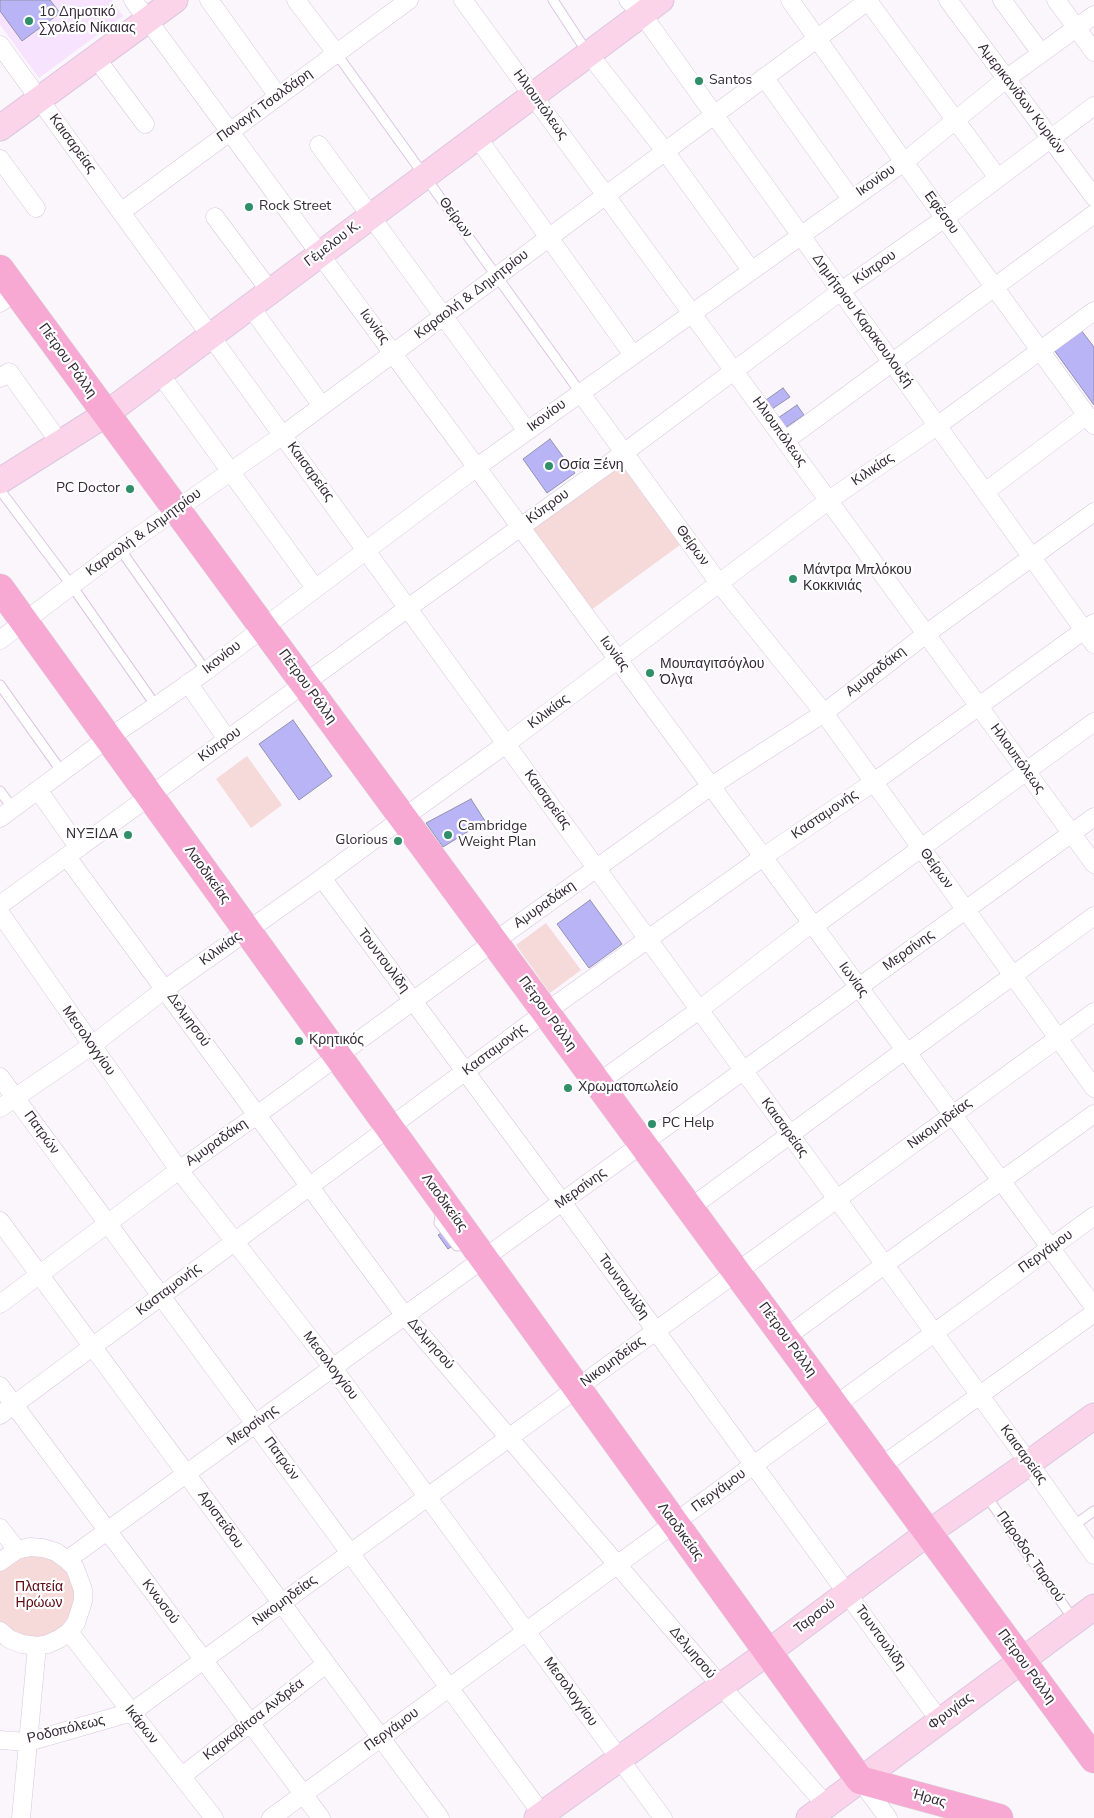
<!DOCTYPE html>
<html>
<head>
<meta charset="utf-8">
<style>
  body { margin:0 }
  canvas { display:block; background:#faf6fb }
</style>
</head>
<body>
<canvas width="1094" height="1818"></canvas>
<script>
const ctx = document.querySelector('canvas').getContext('2d');
ctx.lineJoin = 'round';
function fill(path, color) { ctx.fillStyle = color; ctx.fill(path, 'evenodd'); }
const poly = rows => new Path2D(rows.map(r => 'M' + r).join(''));
function strokePath(path, color, width, dash) { ctx.strokeStyle = color; ctx.lineWidth = width; ctx.lineCap = dash ? 'butt' : 'round'; ctx.setLineDash(dash || []); ctx.stroke(path); }
function drawText(font, color, halo, rows, align = 'center') {
  ctx.font = font + ' "Nunito Sans",sans-serif'; ctx.lineWidth = 4.5; ctx.setLineDash([]); ctx.textBaseline = 'middle'; ctx.strokeStyle = halo; ctx.fillStyle = color; for (const [text, x, y, turn = 0] of rows) {
    ctx.save(); ctx.translate(x, y); ctx.rotate((+turn || 0) * Math.PI / 180); ctx.textAlign = isNaN(turn) ? turn : align; if (halo) ctx.strokeText(text, 0, 0); ctx.fillText(text, 0, 0); ctx.restore();
  }
}
const built = poly([
  [0,0,111,0,123,16,39,78,0,25]
]);
const green = poly([
  [620,463,680,545,591,610,531,527],
  [247,756,282,805,251,828,216,779],
  [546,923,581,970,550,993,516,945],
  [32,1553,58,1560,75,1581,76,1610,58,1633,30,1639,4,1627,0,1621,0,1571,7,1563]
]);
const building = poly([
  [0,0,50,0,60,13,22,41,0,11,0,0],
  [1081,330,1094,347,1094,405,1054,350,1081,330],
  [783,388,790,397,772,409,766,400,783,388],
  [797,405,804,415,785,428,778,418,797,405],
  [550,439,575,473,547,493,523,459,550,439],
  [293,720,332,776,299,800,259,744,293,720],
  [471,799,485,821,443,847,426,823,471,799],
  [590,900,622,944,589,968,557,924,590,900],
  [451,1227,461,1240,448,1249,438,1235,451,1227]
]);
const lane = poly([
  [553,0,587,52],
  [336,53,580,392],
  [0,490,72,586,156,706],
  [120,549,206,671],
  [0,685,62,772],
  [0,791,13,809],
  [441,1209,439,1223,457,1246,468,1245],
  [985,1494,1074,1620],
  [1073,1526,1094,1511]
]);
const street = poly([
  [133,0,1094,1307],
  [209,0,278,96],
  [296,0,336,53],
  [463,0,1094,864],
  [628,0,642,14,1094,644],
  [790,0,904,162,1094,425],
  [948,0,1094,197],
  [1002,0,1041,53],
  [1056,0,1094,52],
  [868,1,998,178],
  [0,45,506,744,1029,1463,1094,1555],
  [589,54,665,151,751,270],
  [96,58,145,124],
  [764,77,851,199],
  [477,137,633,355],
  [319,145,527,431],
  [0,159,36,208],
  [121,212,409,0],
  [215,217,270,291],
  [0,303,17,291],
  [250,306,322,406],
  [160,374,315,588],
  [0,378,9,372,60,443],
  [580,392,719,583,824,713,1094,1088],
  [785,441,1094,214],
  [985,492,1087,415],
  [0,640,120,549,283,435,869,0],
  [188,683,227,739],
  [38,790,79,848],
  [0,818,108,738,156,706,206,671,477,467,904,162,1006,79,1094,15],
  [67,857,405,1316,721,1686,826,1805],
  [322,878,562,1202,940,1721],
  [0,905,408,608,625,452,841,291,945,218,1094,106],
  [0,913,179,1170,333,1368,663,1818],
  [814,926,1094,722],
  [907,1053,1094,916],
  [0,1077,545,1818],
  [598,1083,699,1010,812,923],
  [0,1108,91,1046,165,989,322,878,403,818,506,744,829,500,937,426,1094,311],
  [690,1208,905,1050],
  [0,1221,440,1818],
  [0,1304,179,1170,257,1115,484,949,711,786,824,713,926,634,1094,512],
  [785,1338,884,1265,1094,1114],
  [0,1386,321,1818],
  [0,1415,536,1019,763,857,874,782,1094,623],
  [880,1467,1094,1313],
  [0,1528,17,1550],
  [67,1560,1094,817],
  [0,1562,17,1550,30,1547,43,1548,56,1552,67,1560,75,1568,83,1590,83,1601,76,1623,69,1632,59,1639,48,1644,37,1646,22,1644,9,1639,0,1631],
  [69,1632,214,1818],
  [0,1740,28,1742,132,1712,1094,1012],
  [182,1776,326,1664],
  [860,1780,888,1818],
  [21,1818,37,1646],
  [271,1818,1094,1216]
]);
const secondary = poly([
  [0,128,175,0],
  [0,481,106,414,661,0],
  [537,1818,767,1653,928,1533,1029,1463,1094,1416],
  [809,1818,1094,1607]
]);
const primary = poly([
  [0,269,1094,1759],
  [0,588,860,1780,999,1818]
]);
const markers = [
  [29,21,5,"#2f8f68"],
  [699,81,5,"#2f8f68"],
  [249,207,5,"#2f8f68"],
  [549,466,5,"#2f8f68"],
  [130,489,5,"#2f8f68"],
  [793,579,5,"#2f8f68"],
  [650,673,5,"#2f8f68"],
  [128,835,5,"#2f8f68"],
  [448,835,5,"#2f8f68"],
  [398,841,5,"#2f8f68"],
  [299,1041,5,"#2f8f68"],
  [568,1088,5,"#2f8f68"],
  [652,1124,5,"#2f8f68"]
];
const poiNames = [
  ["1ο Δημοτικό",39,13],
  ["Σχολείο Νίκαιας",39,29],
  ["Santos",709,81],
  ["Rock Street",259,207],
  ["Οσία Ξένη",559,466],
  ["PC Doctor",120,489,"right"],
  ["Μάντρα Μπλόκου",803,571],
  ["Κοκκινιάς",803,587],
  ["Μουπαγιτσόγλου",660,665],
  ["Όλγα",660,681],
  ["Cambridge",458,827],
  ["Weight Plan",458,843],
  ["ΝΥΞΙΔΑ",118,835,"right"],
  ["Glorious",388,841,"right"],
  ["Κρητικός",309,1041],
  ["Χρωματοπωλείο",578,1088],
  ["PC Help",662,1124]
];
const streetNames = [
  ["Αμερικανίδων Κυριών",1021,99,53],
  ["Ηλιουπόλεως",540,105,54],
  ["Παναγή Τσαλδάρη",265,106,-36],
  ["Καισαρείας",72,144,54],
  ["Ικονίου",876,181,-35],
  ["Εφέσου",941,213,54],
  ["Θείρων",455,218,54],
  ["Γέμελου Κ.",333,244,-37],
  ["Κύπρου",875,268,-35],
  ["Καραολή & Δημητρίου",472,295,-37],
  ["Δημήτριου Καρακουλουξή",862,321,54],
  ["Ιωνίας",374,327,54],
  ["Πέτρου Ράλλη",67,361,54],
  ["Ικονίου",547,416,-36],
  ["Ηλιουπόλεως",779,432,54],
  ["Κιλικίας",873,470,-34],
  ["Καισαρείας",310,472,54],
  ["Κύπρου",548,507,-36],
  ["Καραολή & Δημητρίου",144,533,-36],
  ["Θείρων",692,546,54],
  ["Ιωνίας",614,654,54],
  ["Ικονίου",222,658,-38],
  ["Αμυραδάκη",876,672,-38],
  ["Πέτρου Ράλλη",307,687,54],
  ["Κιλικίας",549,712,-37],
  ["Κύπρου",220,745,-36],
  ["Ηλιουπόλεως",1017,759,54],
  ["Καισαρείας",547,800,54],
  ["Κασταμονής",825,815,-34],
  ["Θείρων",936,869,54],
  ["Λαοδικείας",207,875,54],
  ["Αμυραδάκη",545,905,-35],
  ["Κιλικίας",221,949,-36],
  ["Μερσίνης",909,951,-36],
  ["Τουντουλίδη",383,961,53],
  ["Ιωνίας",853,980,54],
  ["Πέτρου Ράλλη",547,1014,54],
  ["Δελμησού",188,1020,54],
  ["Μεσολογγίου",88,1041,55],
  ["Κασταμονής",495,1050,-37],
  ["Νικομηδείας",940,1124,-36],
  ["Καισαρείας",784,1128,54],
  ["Πατρών",41,1133,54],
  ["Αμυραδάκη",217,1143,-35],
  ["Μερσίνης",581,1189,-36],
  ["Λαοδικείας",444,1203,54],
  ["Περγάμου",1046,1252,-36],
  ["Τουντουλίδη",623,1287,54],
  ["Κασταμονής",169,1290,-37],
  ["Πέτρου Ράλλη",787,1340,54],
  ["Δελμησού",430,1344,49],
  ["Νικομηδείας",613,1362,-36],
  ["Μεσολογγίου",330,1366,53],
  ["Μερσίνης",253,1426,-36],
  ["Καισαρείας",1023,1455,54],
  ["Πατρών",281,1459,54],
  ["Περγάμου",719,1491,-36],
  ["Αριστείδου",220,1520,54],
  ["Λαοδικείας",680,1532,54],
  ["Πάροδος Ταρσού",1030,1557,55],
  ["Νικομηδείας",285,1601,-36],
  ["Κνωσού",160,1602,53],
  ["Ταρσού",815,1617,-37],
  ["Τουντουλίδη",880,1638,54],
  ["Δελμησού",692,1653,50],
  ["Πέτρου Ράλλη",1026,1667,54],
  ["Μεσολογγίου",570,1692,54],
  ["Φρυγίας",951,1712,-37],
  ["Καρκαβίτσα Ανδρέα",254,1720,-38],
  ["Ικάρων",141,1725,52],
  ["Ροδοπόλεως",66,1730,-14],
  ["Περγάμου",392,1730,-36],
  ["Ήρας",929,1799,15]
];
const parkNames = [
  ["Πλατεία",39,1588],
  ["Ηρώων",39,1604]
];
fill(built, '#f8e3ff');
fill(green, '#f6dad9');
fill(building, '#b9b4f5');
strokePath(building, '#9291af', 1);
strokePath(lane, '#dbc6e2', 11);
strokePath(street, '#dbc6e2', 19);
strokePath(secondary, '#dbc6e2', 27);
strokePath(primary, '#d6d5d7', 29);
strokePath(lane, '#fff', 9);
strokePath(street, '#fff', 18);
strokePath(secondary, '#fcd4e9', 25);
strokePath(primary, '#f8a9d3', 28);
for (const [x, y, r, color] of markers) { const dot = new Path2D(); dot.arc(x, y, r, 0, 2 * Math.PI); ctx.fillStyle = color; ctx.fill(dot); strokePath(dot, '#fff', 2); }
drawText('14px', '#342b36', '#fff', poiNames, 'left');
drawText('14px', '#342b36', '#fff', streetNames);
drawText('14px', '#5c0814', '#fff', parkNames);
</script>
</body>
</html>
